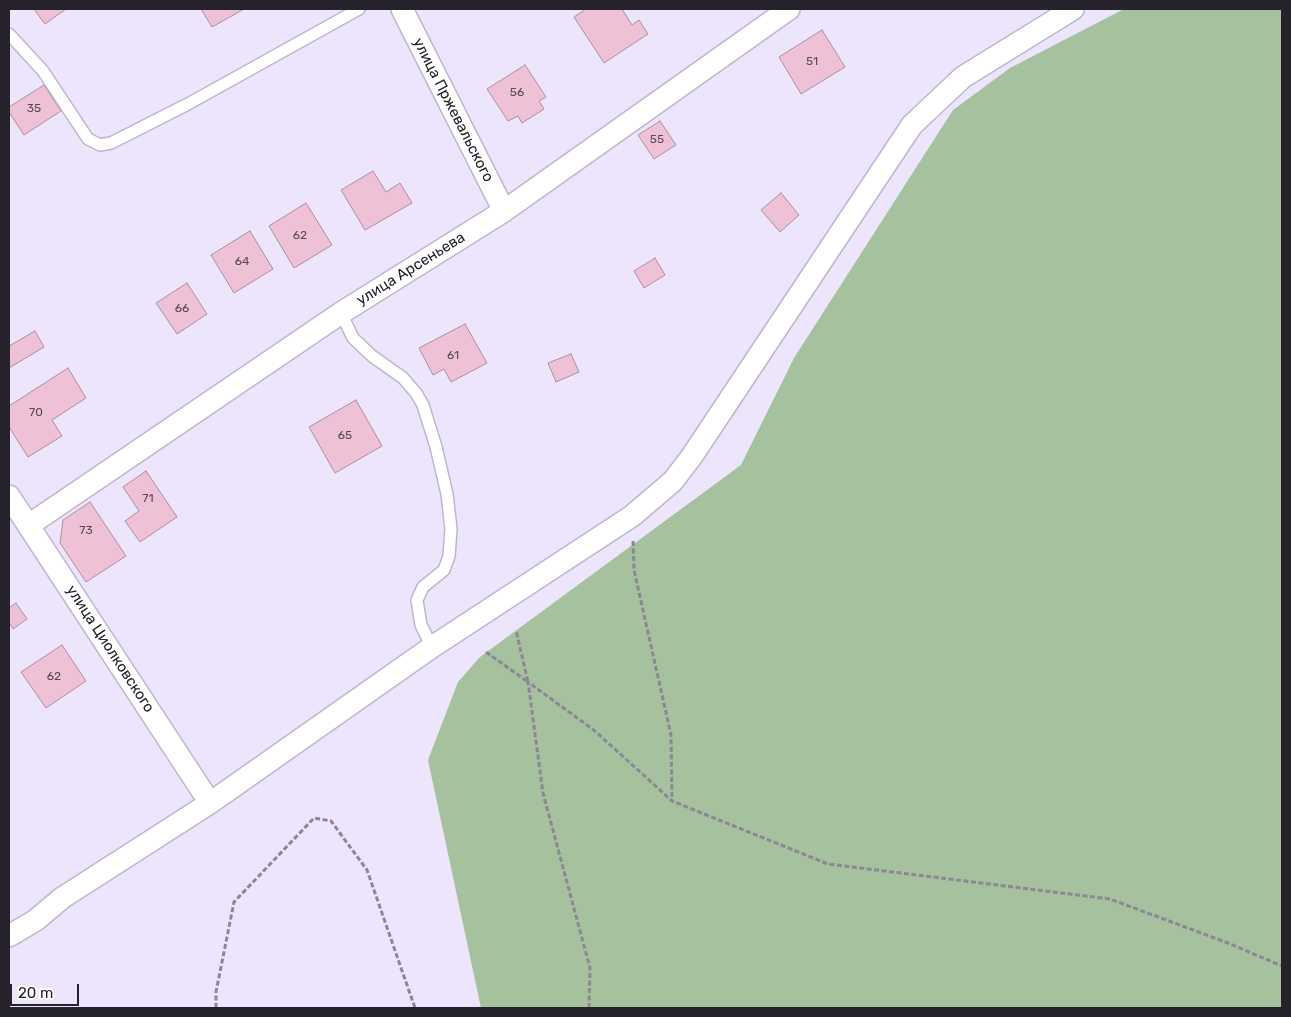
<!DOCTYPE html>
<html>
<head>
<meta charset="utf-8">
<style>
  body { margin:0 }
  #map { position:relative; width:1291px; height:1017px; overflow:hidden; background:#ece5fb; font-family:Rubik,sans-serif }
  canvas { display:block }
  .frame { position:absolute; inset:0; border:10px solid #25222c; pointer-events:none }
  .scale { position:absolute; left:10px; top:984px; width:69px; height:22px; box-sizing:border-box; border:2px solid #25222c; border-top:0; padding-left:6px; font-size:15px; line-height:18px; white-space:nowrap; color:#25222c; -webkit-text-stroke:4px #fff; paint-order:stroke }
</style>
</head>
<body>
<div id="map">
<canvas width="1291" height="1017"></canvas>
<div class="frame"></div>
<div class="scale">20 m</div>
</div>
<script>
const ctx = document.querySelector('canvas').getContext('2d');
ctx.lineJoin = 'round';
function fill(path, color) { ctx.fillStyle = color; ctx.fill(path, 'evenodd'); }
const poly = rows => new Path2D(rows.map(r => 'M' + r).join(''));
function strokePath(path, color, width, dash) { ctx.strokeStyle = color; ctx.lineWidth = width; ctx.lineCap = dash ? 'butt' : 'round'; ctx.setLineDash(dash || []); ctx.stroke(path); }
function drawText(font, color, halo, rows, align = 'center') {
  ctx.font = font + ' Rubik,sans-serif'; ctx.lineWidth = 5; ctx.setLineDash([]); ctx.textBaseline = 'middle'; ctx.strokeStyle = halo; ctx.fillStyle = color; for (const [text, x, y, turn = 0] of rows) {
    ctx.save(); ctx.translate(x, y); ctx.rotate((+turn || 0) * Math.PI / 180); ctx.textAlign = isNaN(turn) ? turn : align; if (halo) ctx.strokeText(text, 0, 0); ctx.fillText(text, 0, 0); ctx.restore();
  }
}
const forest = poly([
  [1124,9,1282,9,1282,1008,481,1008,428,760,458,682,480,657,741,465,794,358,953,110,1010,68]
]);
const building = poly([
  [34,9,66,9,45,24,34,9],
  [201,9,244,9,212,27,201,9],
  [586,9,622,9,632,25,639,20,648,34,604,63,574,17,586,9],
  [822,30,845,67,801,94,779,57,822,30],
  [525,65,546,97,539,101,544,109,522,123,518,116,508,121,487,89,525,65],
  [44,85,61,111,24,135,9,112,9,107,44,85],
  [660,121,676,145,654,159,638,135,660,121],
  [373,171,386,192,400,183,412,203,365,230,341,190,373,171],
  [781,193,799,215,780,232,761,210,781,193],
  [306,203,332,245,294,268,269,226,306,203],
  [250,231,273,269,234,293,211,255,250,231],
  [655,258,665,275,644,288,634,271,655,258],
  [187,283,207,314,177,334,156,303,187,283],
  [465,324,487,363,451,382,444,369,433,375,419,348,465,324],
  [35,331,44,347,9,368,9,346,35,331],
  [571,354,579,372,556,382,548,363,571,354],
  [68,368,86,398,52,420,62,436,28,457,9,427,9,406,68,368],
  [356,400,382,446,335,473,309,427,356,400],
  [146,471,177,517,140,542,125,521,139,511,123,487,146,471],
  [90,502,126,556,86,582,60,543,63,520,90,502],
  [16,603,27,619,13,629,9,622,9,608,16,603],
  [62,645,86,681,46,708,21,672,62,645]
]);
const path = poly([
  [633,541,634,570,671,735,672,800],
  [486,652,528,682,516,630],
  [216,1008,216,992,234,902,314,818,331,821,367,870,415,1008],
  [589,1008,590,968,543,793,528,682,595,731,672,801,828,864,1110,899,1228,943,1282,966]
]);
const service = poly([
  [9,34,43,71,88,139,100,145,111,143,188,104,359,9],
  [341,313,353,338,372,356,403,378,416,393,423,405,436,447,447,494,451,529,449,556,444,570,423,587,417,600,421,625,432,647]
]);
const minor = poly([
  [402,9,504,211],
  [9,496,210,803],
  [29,525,341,313,504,211,789,9],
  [9,936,36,920,62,898,210,803,432,647,632,516,673,481,692,456,912,125,963,77,1073,9]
]);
const numberNames = [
  ["51",812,62],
  ["56",517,93],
  ["35",34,109],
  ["55",657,140],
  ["62",300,236],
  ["64",242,262],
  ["66",182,309],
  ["61",453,356],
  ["70",36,413],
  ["65",345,436],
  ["71",148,499],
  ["73",86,531],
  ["62",54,677]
];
const streetNames = [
  ["улица Пржевальского",453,110,63],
  ["улица Арсеньева",411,269,-32],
  ["улица Циолковского",110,649,57]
];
fill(forest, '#a5c19d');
fill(building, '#eec1d6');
strokePath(building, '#ab8f9c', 1);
strokePath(service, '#beb6d0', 14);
strokePath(minor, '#beb6d0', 24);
strokePath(path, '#8c8797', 3, [5, 2.5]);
strokePath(service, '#fff', 11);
strokePath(minor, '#fff', 21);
drawText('12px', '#574a56', null, numberNames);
drawText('15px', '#25222c', '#fff', streetNames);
</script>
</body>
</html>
